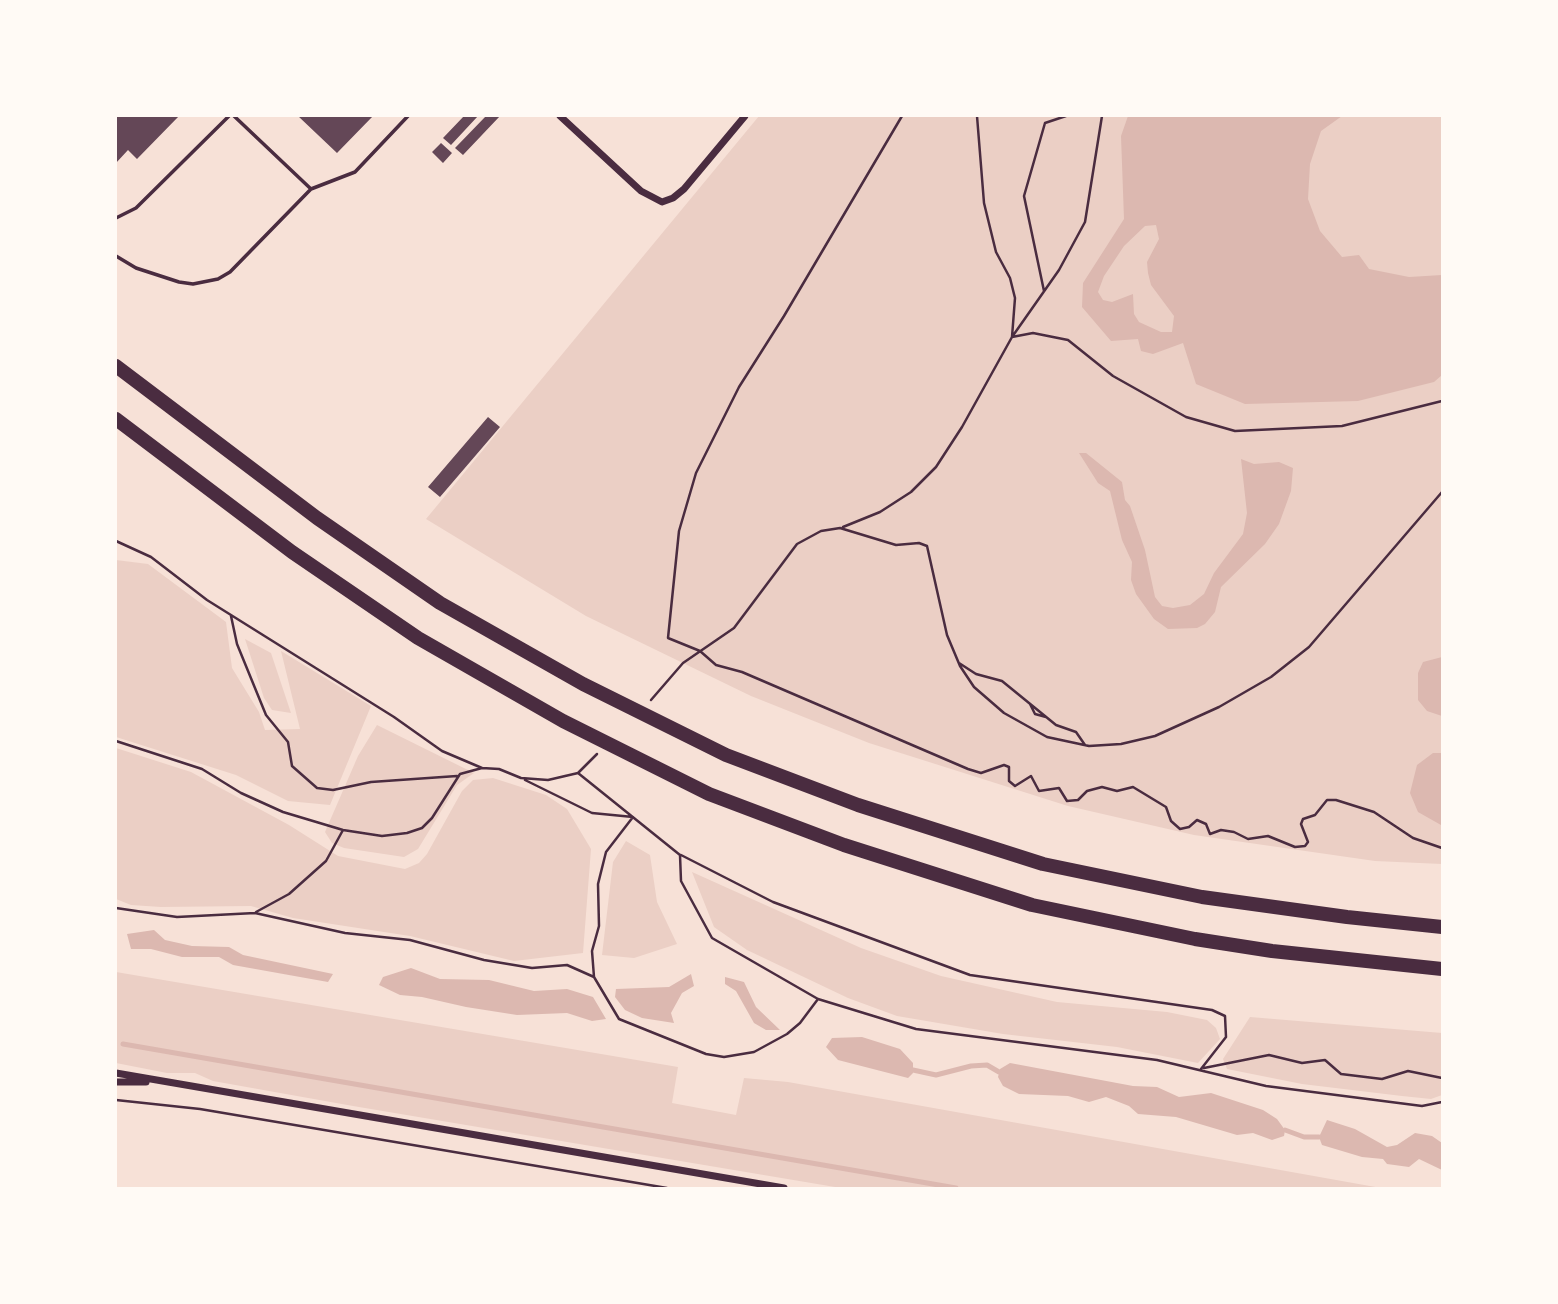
<!DOCTYPE html>
<html>
<head>
<meta charset="utf-8">
<style>
  body { margin:0 }
  #map { position:relative; width:1558px; height:1304px; overflow:hidden; background:#f7e1d7; font-family:Overpass,sans-serif }
  canvas { display:block }
  .frame { position:absolute; inset:0; border:117px solid #fffaf5; pointer-events:none }
</style>
</head>
<body>
<div id="map">
<canvas width="1558" height="1304"></canvas>
<div class="frame"></div>
</div>
<script>
const ctx = document.querySelector('canvas').getContext('2d');
ctx.lineJoin = 'round';
function fill(path, color) { ctx.fillStyle = color; ctx.fill(path, 'evenodd'); }
const poly = rows => new Path2D(rows.map(r => 'M' + r).join(''));
function strokePath(path, color, width, dash) { ctx.strokeStyle = color; ctx.lineWidth = width; ctx.lineCap = dash ? 'butt' : 'round'; ctx.setLineDash(dash || []); ctx.stroke(path); }
const green = poly([
  [759,116,1442,116,1442,864,1375,861,1194,835,1068,806,869,743,751,696,586,616,426,519],
  [116,560,148,564,226,622,232,668,259,712,265,730,300,729,281,651,371,706,330,805,288,801,236,775,116,737],
  [245,639,271,653,291,713,272,710,264,698],
  [377,725,474,773,457,785,418,849,404,857,344,848,332,843,325,832,358,756],
  [116,748,191,772,289,825,338,856,405,869,419,863,427,854,462,791,473,780,493,778,546,795,567,809,591,849,583,953,514,961,410,936,293,918,251,906,161,907,131,905,116,899],
  [626,841,650,855,657,902,677,944,634,958,602,955,613,862],
  [692,872,861,948,941,976,1057,1002,1167,1012,1207,1020,1216,1028,1220,1039,1198,1063,1117,1047,1003,1034,897,1016,848,998,747,950,714,927],
  [116,972,678,1067,672,1103,736,1115,744,1078,788,1082,1381,1188,841,1188,353,1106,213,1081,195,1073,167,1073,116,1063],
  [1250,1017,1442,1033,1442,1095,1431,1099,1402,1096,1302,1084,1227,1069,1223,1059]
]);
const water = poly([
  [1128,116,1342,116,1321,131,1310,164,1308,199,1320,231,1342,257,1359,255,1369,269,1409,277,1442,275,1442,375,1434,382,1358,401,1245,404,1196,384,1183,343,1153,354,1141,351,1138,339,1111,341,1082,307,1083,283,1124,219,1121,136],
  [1156,225,1159,239,1147,262,1148,273,1151,285,1174,316,1172,332,1161,332,1139,322,1134,314,1133,294,1112,302,1103,300,1098,292,1104,276,1124,246,1145,226],
  [1079,453,1086,453,1122,482,1125,500,1130,506,1145,550,1155,597,1162,606,1173,608,1190,605,1204,594,1214,573,1243,534,1247,513,1241,459,1254,464,1279,462,1293,468,1291,491,1279,524,1265,544,1221,587,1215,612,1205,624,1197,628,1168,629,1154,619,1136,594,1131,580,1132,562,1122,540,1110,491,1098,483],
  [1442,657,1442,716,1427,711,1418,700,1418,673,1423,662],
  [1433,753,1442,753,1441,825,1418,812,1410,793,1417,765],
  [154,930,165,940,192,946,229,947,243,955,333,974,328,982,233,965,219,957,182,957,151,949,131,949,127,934],
  [411,968,440,979,489,980,534,991,567,989,593,997,606,1019,592,1021,567,1013,517,1015,466,1007,422,997,400,995,379,985,383,977],
  [691,974,694,986,682,993,671,1013,674,1023,642,1018,625,1010,615,997,616,989,669,987],
  [725,977,744,982,756,1007,780,1030,766,1030,754,1023,736,991,725,984],
  [862,1037,900,1049,913,1063,913,1073,908,1078,838,1060,826,1047,832,1038],
  [1010,1063,1133,1086,1157,1087,1179,1097,1211,1093,1263,1110,1277,1119,1285,1130,1284,1136,1272,1140,1253,1133,1237,1135,1176,1117,1138,1114,1129,1106,1106,1097,1089,1102,1068,1096,1019,1094,1003,1086,998,1077,1000,1069],
  [1327,1120,1355,1129,1387,1147,1397,1145,1415,1133,1432,1136,1442,1143,1442,1170,1419,1159,1409,1167,1387,1164,1383,1159,1362,1157,1322,1145,1319,1137]
]);
const stream = poly([
  [123,1044,956,1188],
  [913,1070,936,1075,971,1066,987,1065,999,1072],
  [1285,1130,1304,1137,1319,1137]
]);
const building = poly([
  [116,116,179,116,137,159,128,150,116,163],
  [298,116,373,116,337,153],
  [464,116,478,116,451,145,443,138],
  [486,116,500,116,463,155,455,148],
  [441,143,452,153,443,163,432,152],
  [488,417,500,427,440,497,428,487]
]);
const path = poly([
  [902,116,784,316,739,387,696,473,679,531,668,638,700,651,716,665,742,672,968,769,981,773,1004,765,1009,767,1009,781,1015,786,1031,776,1039,791,1059,788,1067,801,1078,800,1087,791,1102,787,1117,791,1133,787,1166,807,1171,821,1180,829,1189,827,1197,820,1206,824,1210,834,1221,830,1234,832,1248,839,1268,836,1295,847,1305,846,1308,842,1301,824,1303,819,1315,815,1327,800,1336,800,1374,812,1413,838,1442,848],
  [977,116,984,203,996,252,1010,278,1015,298,1012,337,1033,333,1068,340,1113,376,1186,417,1235,431,1342,426,1442,401],
  [1044,291,1024,196,1045,123,1066,116],
  [843,527,880,512,911,492,936,467,962,427,1012,337,1059,270,1085,222,1102,116],
  [116,541,151,557,207,600,394,717,442,751,482,768],
  [231,616,237,644,266,715,288,742,292,766,317,788,333,790,371,782,457,776],
  [959,663,976,674,1002,681,1056,725,1076,732,1085,745],
  [651,700,683,663,734,628,797,544,821,531,840,528,896,545,919,543,927,546,947,635,960,666,974,687,1004,713,1047,737,1089,746,1121,744,1155,736,1219,707,1271,677,1309,647,1442,492],
  [1030,704,1035,714,1046,717],
  [116,741,202,769,241,793,283,812,343,830,382,836,407,833,422,828,432,818,460,774,482,768,499,769,521,778,548,780,578,773,597,754],
  [578,773,680,855,681,881,712,938,818,999,916,1029,1157,1060,1266,1086,1422,1106,1442,1102],
  [525,780,592,813,633,817],
  [681,855,773,902,970,975,1212,1010,1225,1016,1226,1037,1201,1069],
  [116,908,177,917,255,913,345,933,410,940,484,960,532,968,567,965,594,977,619,1019,706,1054,724,1057,754,1052,787,1034,800,1023,818,999],
  [256,912,289,894,326,861,343,830],
  [594,977,592,951,599,926,598,884,606,852,633,817],
  [1204,1068,1269,1055,1302,1063,1325,1060,1341,1074,1382,1079,1408,1071,1442,1078],
  [116,1100,200,1109,667,1188]
]);
const service = poly([
  [311,189,355,172,408,116],
  [116,218,136,208,229,116],
  [116,256,136,268,179,282,193,284,218,279,230,272,311,189,234,116]
]);
const minor = poly([
  [560,116,641,191,662,202,673,198,684,189,745,116],
  [116,1073,784,1188],
  [116,1082,146,1082]
]);
const motorway = poly([
  [116,366,317,518,440,603,583,684,726,755,858,805,1043,864,1202,897,1347,917,1442,927],
  [116,419,292,552,418,638,563,721,709,794,844,845,1032,905,1195,939,1272,951,1442,969]
]);
fill(green, '#ebcfc5');
fill(water, '#dcb8b0');
strokePath(stream, '#dcb8b0', 5);
fill(building, '#644757');
strokePath(path, '#4a2c40', 2.5);
strokePath(service, '#4a2c40', 3.5);
strokePath(minor, '#4a2c40', 7);
strokePath(motorway, '#4a2c40', 14);
</script>
</body>
</html>
